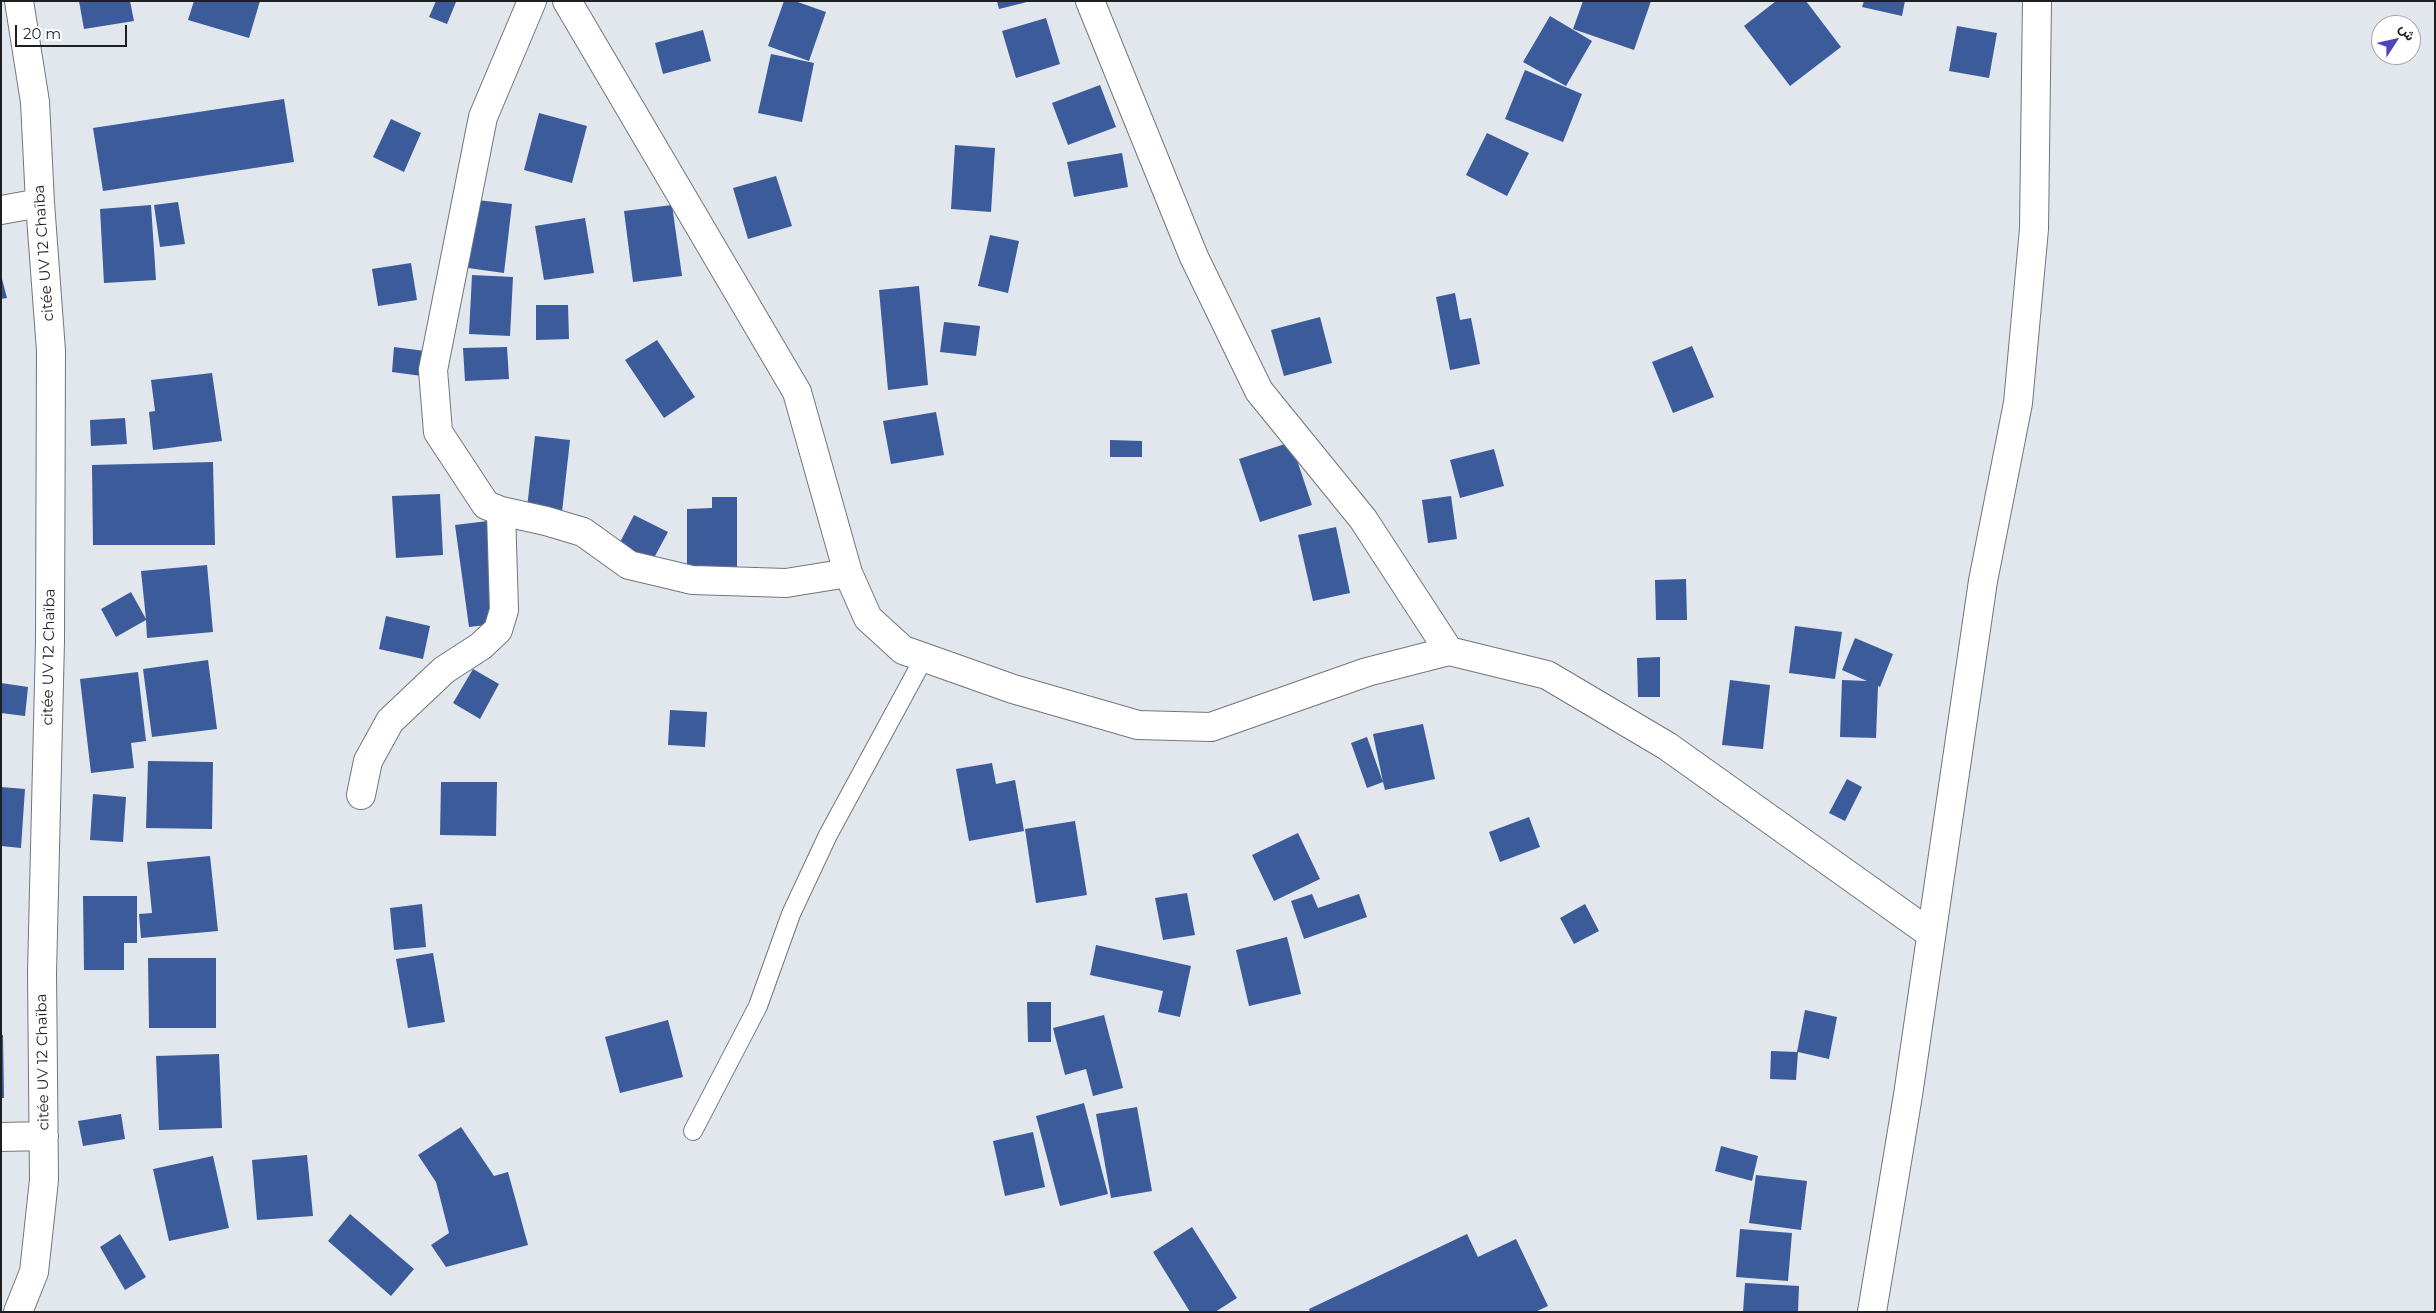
<!DOCTYPE html>
<html>
<head>
<meta charset="utf-8">
<style>
  body { margin:0 }
  #map { position:relative; width:2436px; height:1313px; overflow:hidden; background:#e2e6ed; font-family:Montserrat,Vazirmatn,sans-serif }
  canvas { display:block }
  .frame { position:absolute; inset:0; border:2px solid #1e1f22; pointer-events:none }
  .north { position:absolute; left:2371px; top:15px; width:50px; height:50px; box-sizing:border-box; background:#fff; border:1px solid #a5a5a7; border-radius:50%; rotate:55deg; font-size:14px; font-weight:700; line-height:20px; text-align:center; color:#1e1f22 }
  .north::after { content:''; display:block; margin:auto; width:18px; height:22px; background:#4d45bc; clip-path:polygon(50% 0,100% 100%,50% 72%,0 100%) }
  .scale { position:absolute; left:15px; top:25px; width:112px; height:22px; box-sizing:border-box; border:2px solid #1e1f22; border-top:0; padding-left:6px; font-size:15px; line-height:18px; white-space:nowrap; color:#1e1f22; -webkit-text-stroke:4px #fff; paint-order:stroke }
</style>
</head>
<body>
<div id="map">
<canvas width="2436" height="1313"></canvas>
<div class="frame"></div>
<div class="north">ش</div>
<div class="scale">20 m</div>
</div>
<script>
const ctx = document.querySelector('canvas').getContext('2d');
ctx.lineJoin = 'round';
function fill(path, color) { ctx.fillStyle = color; ctx.fill(path, 'evenodd'); }
const poly = rows => new Path2D(rows.map(r => 'M' + r).join(''));
function strokePath(path, color, width, dash) { ctx.strokeStyle = color; ctx.lineWidth = width; ctx.lineCap = dash ? 'butt' : 'round'; ctx.setLineDash(dash || []); ctx.stroke(path); }
function drawText(font, color, halo, rows, align = 'center') {
  ctx.font = font + ' Montserrat,sans-serif'; ctx.lineWidth = 5; ctx.setLineDash([]); ctx.textBaseline = 'middle'; ctx.strokeStyle = halo; ctx.fillStyle = color; for (const [text, x, y, turn = 0] of rows) {
    ctx.save(); ctx.translate(x, y); ctx.rotate((+turn || 0) * Math.PI / 180); ctx.textAlign = isNaN(turn) ? turn : align; if (halo) ctx.strokeText(text, 0, 0); ctx.fillText(text, 0, 0); ctx.restore();
  }
}
const building = poly([
  [79,1,130,1,134,21,84,29],
  [194,1,260,1,249,38,188,20],
  [436,1,456,2,447,24,429,17],
  [784,1,795,1,826,12,809,61,768,46],
  [997,1,1027,1,1027,2,999,9],
  [1583,1,1651,1,1634,50,1573,29],
  [1776,1,1806,1,1841,47,1790,86,1744,26],
  [1864,1,1905,1,1902,16,1862,7],
  [1550,16,1592,41,1566,86,1523,62],
  [1046,18,1060,64,1016,78,1002,31],
  [1957,26,1997,33,1989,78,1949,71],
  [703,30,711,61,663,74,655,43],
  [771,54,814,63,802,122,758,113],
  [1525,70,1582,94,1563,142,1505,119],
  [1100,85,1116,127,1068,145,1052,103],
  [284,99,294,162,103,191,93,128],
  [539,113,587,126,572,183,524,170],
  [391,119,421,133,404,172,373,157],
  [1487,133,1529,153,1507,196,1466,175],
  [955,145,995,148,991,212,951,209],
  [1122,153,1128,187,1074,197,1067,162],
  [776,176,792,226,748,239,733,188],
  [477,200,512,204,504,273,468,268],
  [178,202,185,244,160,247,154,205],
  [151,205,156,280,104,283,100,209],
  [672,205,682,276,633,282,624,211],
  [585,218,594,273,544,280,535,226],
  [990,235,1019,241,1008,293,978,286],
  [411,263,417,300,378,306,372,269],
  [1,275,7,298,1,299],
  [472,275,513,277,510,336,469,334],
  [919,286,928,385,888,390,879,290],
  [1455,293,1460,320,1471,318,1480,364,1450,370,1436,297],
  [536,305,568,305,569,339,536,340],
  [1320,317,1332,363,1284,376,1271,330],
  [944,322,980,326,976,356,940,352],
  [657,340,695,397,664,418,625,360],
  [1692,346,1714,397,1673,413,1652,362],
  [394,347,425,351,422,376,392,372],
  [507,347,509,379,465,381,463,348],
  [212,373,222,441,153,450,149,412,155,411,151,380],
  [936,412,944,455,891,464,883,421],
  [125,418,127,444,91,446,90,420],
  [535,436,570,440,562,512,527,508],
  [1110,440,1142,441,1142,457,1110,457],
  [1291,442,1312,505,1260,522,1239,459],
  [1494,449,1504,486,1460,498,1450,460],
  [213,462,215,545,93,545,92,465],
  [440,494,443,555,396,558,392,496],
  [1451,496,1457,539,1428,543,1422,500],
  [712,497,737,497,737,572,687,571,687,509,712,508],
  [634,515,668,532,648,569,615,552],
  [488,521,502,623,469,627,455,525],
  [1336,527,1350,593,1313,601,1298,535],
  [207,565,213,632,147,638,146,620,116,637,101,609,131,592,146,619,141,571],
  [1686,579,1687,620,1656,620,1655,580],
  [386,616,430,626,423,659,379,649],
  [1795,626,1842,632,1835,679,1789,673],
  [1855,638,1893,654,1880,687,1878,686,1876,738,1840,737,1842,680,1867,681,1842,670],
  [1660,657,1660,697,1638,697,1637,658],
  [208,660,217,729,152,737,143,669],
  [473,669,499,684,480,719,453,703],
  [138,672,146,741,131,743,134,768,91,773,80,679],
  [1730,680,1770,685,1763,749,1722,745],
  [1,683,28,687,25,716,1,713],
  [670,710,707,712,705,747,668,745],
  [1423,724,1435,779,1385,790,1383,782,1367,788,1351,743,1367,737,1383,782,1373,734],
  [148,761,213,762,212,829,146,828],
  [992,763,996,784,1015,780,1024,831,969,841,956,769],
  [1847,779,1862,787,1845,821,1829,813],
  [441,782,497,782,496,836,440,835],
  [1,787,25,789,21,848,1,846],
  [93,794,126,797,123,842,90,840],
  [1529,817,1540,847,1500,862,1489,832],
  [1075,821,1087,895,1036,903,1025,829],
  [1298,833,1320,879,1274,901,1252,855],
  [210,856,218,931,141,938,139,914,152,913,147,862],
  [1187,893,1195,935,1163,940,1155,898],
  [1312,894,1318,908,1359,894,1367,917,1304,939,1291,901],
  [83,896,137,896,137,943,124,943,124,970,84,970],
  [422,904,426,947,394,950,390,908],
  [1585,904,1599,931,1574,944,1560,918],
  [1287,937,1301,994,1249,1006,1236,950],
  [1096,945,1191,966,1180,1017,1158,1012,1163,991,1090,975],
  [433,953,445,1022,408,1028,396,959],
  [148,958,216,958,216,1028,149,1028],
  [1027,1002,1051,1002,1051,1042,1028,1042],
  [1805,1010,1837,1017,1829,1059,1798,1052,1796,1080,1770,1079,1771,1051,1797,1052],
  [1104,1015,1123,1088,1093,1096,1086,1069,1065,1075,1053,1028],
  [668,1020,683,1077,620,1093,605,1037],
  [1,1035,3,1035,4,1098,1,1098],
  [219,1054,222,1128,159,1130,156,1056],
  [1084,1103,1108,1194,1060,1206,1036,1116],
  [1137,1107,1152,1191,1111,1198,1096,1114],
  [121,1114,125,1139,83,1146,78,1121],
  [461,1127,494,1176,508,1172,528,1245,446,1267,431,1245,449,1233,436,1182,418,1155],
  [1033,1132,1045,1187,1005,1196,993,1141],
  [1721,1146,1758,1156,1752,1181,1715,1171],
  [307,1155,313,1216,257,1220,252,1160],
  [213,1156,229,1228,169,1241,153,1169],
  [1756,1175,1807,1181,1801,1230,1749,1223],
  [350,1214,414,1269,391,1296,328,1241],
  [1192,1227,1237,1298,1215,1312,1190,1312,1153,1252],
  [1740,1229,1792,1233,1788,1281,1736,1277],
  [120,1234,146,1277,125,1290,100,1247],
  [1467,1234,1478,1257,1516,1239,1548,1306,1535,1312,1310,1312,1309,1309],
  [1745,1283,1799,1286,1798,1312,1743,1312]
]);
const service = poly([
  [693,1131,758,1006,791,914,828,835,924,658]
]);
const minor = poly([
  [532,1,483,117,433,370,438,432,486,505,501,511,546,521,583,532,629,565,692,580,786,583,848,573],
  [567,1,797,392,848,573,868,618,903,650,1013,689,1138,725,1211,727,1367,672,1449,651,1547,675,1667,746,1931,934],
  [1090,1,1194,257,1259,391,1363,519,1449,651],
  [1,210,40,203],
  [361,795,368,761,390,721,444,670,481,646,498,630,504,610,501,511],
  [1,1137,44,1136],
  [18,1312,34,1272,44,1180,42,973,50,641,51,351,40,203,35,102,19,1],
  [1872,1312,1908,1095,1983,581,2018,403,2034,229,2037,1]
]);
const streetNames = [
  ["citée UV 12 Chaïba",44,253,-94],
  ["citée UV 12 Chaïba",49,657,-89],
  ["citée UV 12 Chaïba",43,1062,-91]
];
fill(building, '#3b5b9a');
strokePath(service, '#72767c', 20);
strokePath(minor, '#72767c', 30);
strokePath(service, '#fff', 18);
strokePath(minor, '#fff', 28);
drawText('15px', '#1e1f22', '#fff', streetNames);
</script>
</body>
</html>
